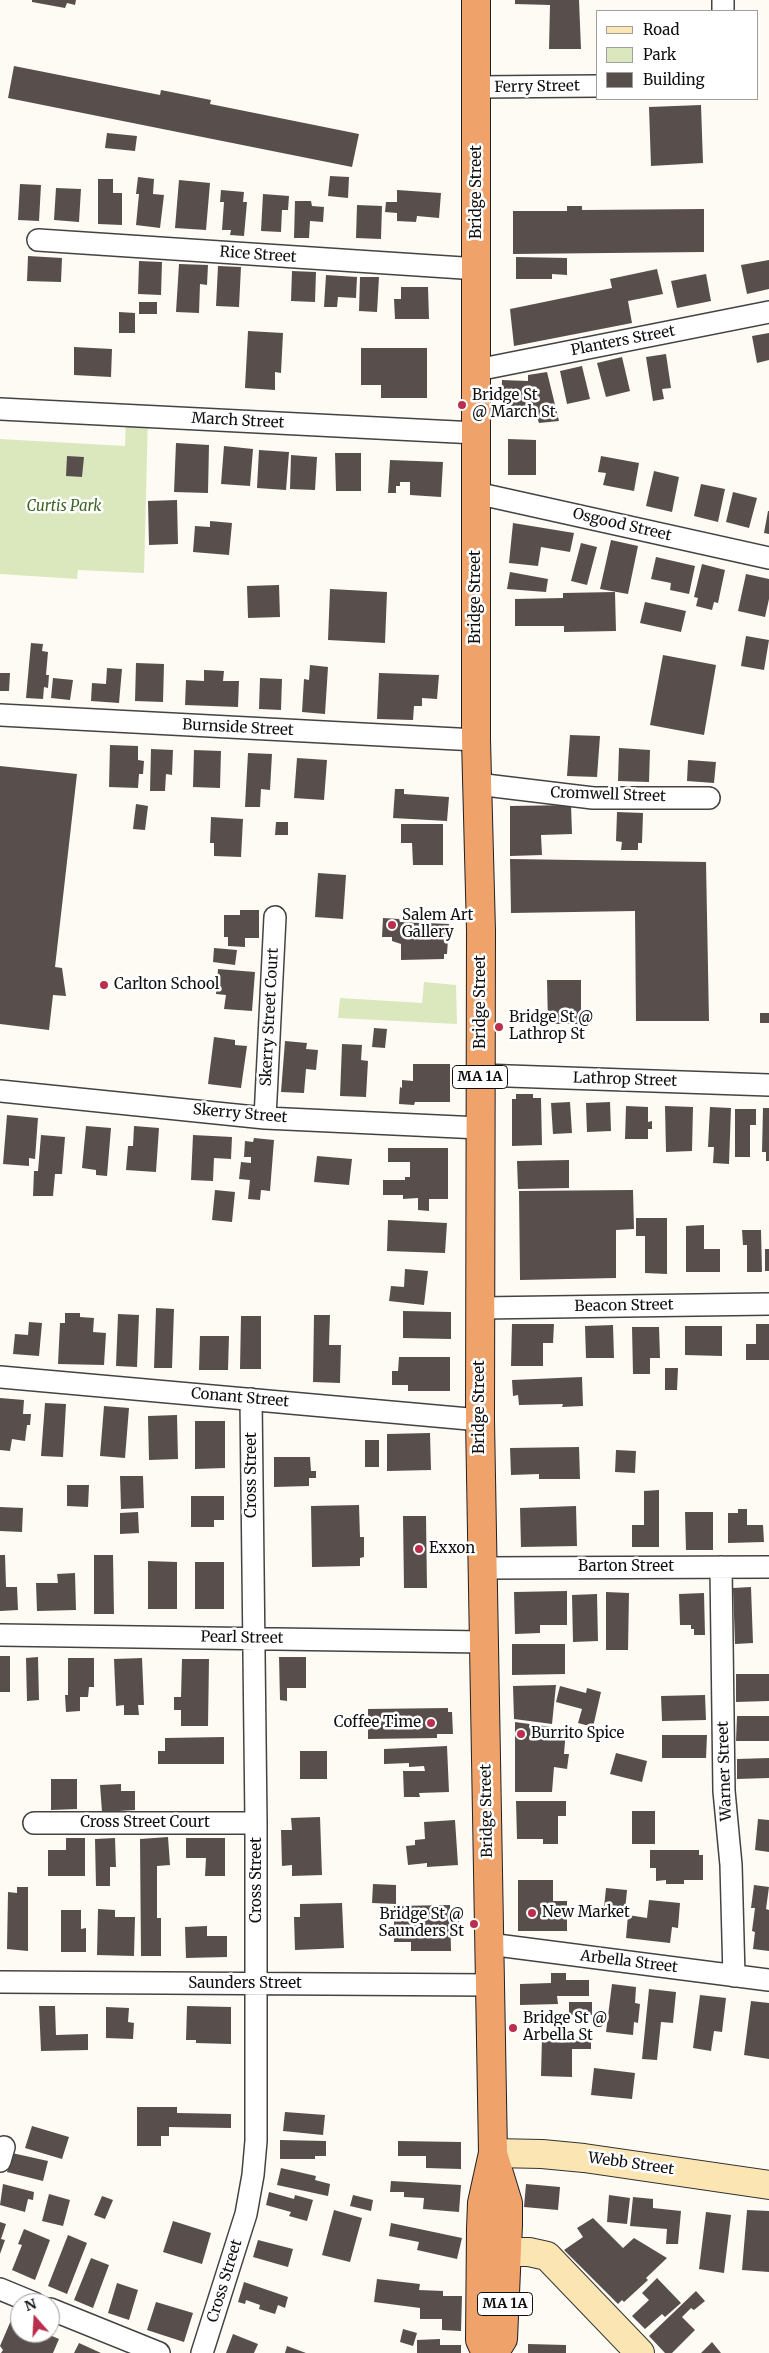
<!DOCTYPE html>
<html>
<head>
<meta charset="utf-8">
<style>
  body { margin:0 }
  #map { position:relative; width:769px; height:2353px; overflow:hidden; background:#fefbf4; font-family:Merriweather,serif }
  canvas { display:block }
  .legend { position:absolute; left:596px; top:10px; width:162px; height:90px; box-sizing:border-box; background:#fff; border:1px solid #9f9f9f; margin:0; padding:6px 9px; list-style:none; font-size:15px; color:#101010 }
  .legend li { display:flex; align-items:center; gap:10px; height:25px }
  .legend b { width:25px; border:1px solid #9f9f9f }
  .north { position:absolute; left:10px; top:2293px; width:50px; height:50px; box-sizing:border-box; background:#fff; border:1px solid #9f9f9f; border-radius:50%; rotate:341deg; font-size:14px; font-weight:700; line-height:20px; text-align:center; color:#101010 }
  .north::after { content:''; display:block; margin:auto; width:18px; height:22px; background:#ba2e4e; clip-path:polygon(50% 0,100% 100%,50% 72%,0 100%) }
</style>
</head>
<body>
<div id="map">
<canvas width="769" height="2353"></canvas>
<ul class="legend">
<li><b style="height:6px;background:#fbe6b3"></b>Road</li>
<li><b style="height:14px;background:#dbe8be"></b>Park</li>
<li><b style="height:14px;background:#584f4d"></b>Building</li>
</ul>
<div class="north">N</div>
</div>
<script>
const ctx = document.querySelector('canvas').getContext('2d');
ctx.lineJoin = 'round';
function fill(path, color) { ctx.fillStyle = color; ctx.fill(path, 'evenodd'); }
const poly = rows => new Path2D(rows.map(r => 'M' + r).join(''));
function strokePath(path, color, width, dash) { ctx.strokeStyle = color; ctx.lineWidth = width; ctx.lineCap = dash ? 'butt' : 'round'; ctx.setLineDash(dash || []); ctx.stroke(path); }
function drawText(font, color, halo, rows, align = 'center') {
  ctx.font = font + ' Merriweather,serif'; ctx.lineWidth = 5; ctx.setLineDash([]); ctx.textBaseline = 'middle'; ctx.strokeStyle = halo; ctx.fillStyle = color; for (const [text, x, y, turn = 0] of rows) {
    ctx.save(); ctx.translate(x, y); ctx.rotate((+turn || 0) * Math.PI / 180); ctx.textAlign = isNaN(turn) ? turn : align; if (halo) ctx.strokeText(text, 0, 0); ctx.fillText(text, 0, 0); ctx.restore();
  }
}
const green = poly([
  [126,415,148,416,144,573,78,570,77,579,0,574,0,439,125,446],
  [424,982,456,985,457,1024,338,1018,340,998,422,1003]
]);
const building = poly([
  [32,0,76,0,75,5,67,3,65,8,32,2],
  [515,0,579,0,581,49,549,49,550,5,515,4],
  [14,66,160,95,161,90,211,100,210,104,359,134,352,167,8,98],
  [701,105,703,163,651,166,649,107],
  [107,133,137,136,135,151,105,148],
  [330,176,349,177,348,198,328,196],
  [138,177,154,179,153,194,164,195,160,228,136,225,139,194,136,194],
  [98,179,113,179,113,193,122,193,122,225,98,224],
  [179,180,210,183,206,230,175,228],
  [20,184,41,185,39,221,18,220],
  [56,188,81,189,79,222,54,220],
  [221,190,244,192,243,202,247,202,244,236,230,235,231,230,222,230,224,202,220,202],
  [397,190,441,193,439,218,417,216,416,222,397,221,397,213,385,212,386,202,397,202],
  [263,194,289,196,288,210,282,210,281,232,261,231],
  [295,201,311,201,312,206,324,207,323,222,310,221,309,238,294,238],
  [357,205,382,206,381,239,356,238],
  [567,206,582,206,582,210,704,209,704,252,513,254,513,211,567,211],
  [28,256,62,258,61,282,27,281],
  [516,257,567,258,567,275,552,274,552,279,516,279],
  [769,260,769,289,747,294,741,265],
  [139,261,162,262,161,295,138,294],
  [179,264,208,265,207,285,200,284,199,313,176,312],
  [218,266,241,267,239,307,216,306],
  [657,269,663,294,628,301,632,323,514,346,510,309,612,288,610,279],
  [292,271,316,272,315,302,291,301],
  [706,274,711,301,677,308,671,281],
  [326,275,357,277,356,298,338,297,337,307,324,307],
  [360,277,379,277,377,312,359,311],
  [401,287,428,287,429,319,395,319,394,299,401,299],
  [139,302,157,302,157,314,139,314],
  [119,312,135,313,135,333,119,333],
  [248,331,283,333,281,373,275,372,275,390,245,388],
  [769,333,769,360,757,363,752,336],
  [74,347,112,349,111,377,74,375],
  [361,348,427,348,427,398,381,398,381,385,361,385],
  [666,354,671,388,662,389,664,399,653,401,646,357],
  [622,357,630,391,606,397,597,363],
  [582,366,590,399,567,404,560,371],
  [547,372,559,421,539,423,537,417,501,418,502,380,528,381,528,375],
  [508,439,536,440,536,475,508,475],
  [176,443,209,445,208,493,174,492],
  [224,446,253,449,250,486,221,484],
  [259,450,289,452,286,490,257,488],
  [335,453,361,453,361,491,336,491],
  [291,455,317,457,315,490,290,489],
  [67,456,84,457,82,477,66,476],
  [601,456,639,463,634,491,603,485,606,473,598,472],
  [390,460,443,462,441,497,410,495,410,482,400,482,400,486,396,486,396,493,388,493],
  [654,471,679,477,672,512,646,506],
  [701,484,725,489,718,522,694,516],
  [733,492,757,498,749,528,726,522],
  [177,500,178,544,149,545,148,501],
  [768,511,769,511,769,534,764,533],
  [210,521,232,523,229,555,193,552,195,526,210,527],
  [513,523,574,533,570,552,541,547,538,566,509,563],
  [611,540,638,546,628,594,600,589],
  [581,543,597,547,587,585,571,581],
  [656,557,695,566,689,594,670,590,671,583,651,579],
  [702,564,725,570,718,603,714,602,712,610,696,606,698,598,694,597],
  [510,572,548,579,546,592,507,589],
  [746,574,769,579,769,599,765,617,738,611],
  [279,585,280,617,248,618,247,586],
  [330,589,387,592,385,643,328,640],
  [615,592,616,631,564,632,564,626,515,626,515,599,563,598,563,593],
  [645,602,686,611,681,632,640,623],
  [746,636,769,640,764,670,741,666],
  [31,643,43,644,42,651,48,652,46,675,49,675,48,688,44,687,43,699,26,698],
  [663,655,716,665,704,735,650,725],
  [136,663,164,664,163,702,135,701],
  [310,665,328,667,325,714,302,712,304,679,309,680],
  [107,668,122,669,119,703,91,701,92,683,106,684],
  [204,670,224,671,223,681,239,681,238,707,185,705,186,680,204,681],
  [0,673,10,673,9,691,0,691],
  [379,673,439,675,437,699,422,698,422,706,414,706,413,720,377,719],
  [53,678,73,680,70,700,51,698],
  [260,678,282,679,281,710,259,709],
  [570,735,600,736,597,777,567,776],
  [110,745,138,746,138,760,144,761,143,774,139,774,138,788,109,787],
  [619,748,650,750,649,782,618,781],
  [151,749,173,750,172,775,166,774,165,791,150,791],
  [194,750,221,751,220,788,193,787],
  [248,753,272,754,270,790,261,789,260,807,245,807],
  [297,758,327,760,324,800,294,798],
  [688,760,716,762,714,783,687,781],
  [0,766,77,774,55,967,62,968,66,996,53,995,49,1030,0,1024],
  [395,789,404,789,404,794,449,797,447,821,393,818],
  [136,804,148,806,145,830,133,829],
  [571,805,572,834,541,835,542,855,510,856,510,806],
  [617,812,643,813,642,843,638,843,638,850,621,850,622,842,616,841],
  [211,817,243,819,241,857,214,856,214,843,210,843],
  [276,822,288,822,288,835,275,835],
  [401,824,443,824,443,865,413,865,412,843,401,843],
  [510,859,706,862,709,1021,636,1021,635,911,511,913],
  [318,873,346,875,343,919,315,917],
  [240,910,259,910,259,938,245,938,245,947,228,946,228,937,224,937,224,915,240,915],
  [383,918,399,919,400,922,449,924,447,954,444,954,444,959,401,960,401,944,392,941,392,937,382,937],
  [214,948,237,950,235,965,213,962],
  [218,969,255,972,252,1011,224,1009,226,995,216,994],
  [547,980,581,980,581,1024,548,1024],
  [760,1013,769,1013,769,1023,760,1023],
  [374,1028,387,1029,385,1048,372,1047],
  [214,1037,235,1040,235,1045,247,1046,241,1088,208,1084],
  [285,1041,307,1043,306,1049,318,1050,316,1070,306,1069,304,1093,281,1092],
  [342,1044,362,1045,361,1060,368,1061,366,1097,340,1096],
  [413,1064,450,1064,450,1102,415,1102,414,1105,399,1104,400,1087,402,1088,402,1080,413,1081],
  [516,1094,533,1094,533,1098,541,1098,542,1145,512,1146,512,1099,516,1099],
  [570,1102,572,1133,553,1134,551,1103],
  [610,1102,611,1131,587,1132,586,1103],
  [626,1106,648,1107,648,1122,652,1121,652,1129,648,1129,648,1139,625,1139],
  [665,1106,693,1107,692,1151,666,1152],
  [710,1107,731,1108,729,1164,713,1163,714,1147,708,1147],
  [763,1108,769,1108,769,1161,766,1161,766,1152,762,1152],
  [735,1109,756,1109,756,1125,750,1125,750,1157,735,1157],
  [7,1115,38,1118,35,1159,29,1158,29,1166,3,1164],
  [86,1126,111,1128,107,1176,96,1175,96,1170,82,1168],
  [134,1126,159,1128,156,1172,126,1170,128,1146,133,1146],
  [41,1135,65,1137,62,1174,55,1174,53,1196,33,1196,34,1171,38,1171],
  [193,1135,232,1137,231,1159,214,1158,213,1181,191,1180],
  [254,1138,274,1140,270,1191,261,1190,260,1200,248,1199,250,1180,239,1179,241,1162,251,1163,251,1157,244,1157,245,1141,253,1142],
  [388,1148,448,1148,448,1199,429,1199,429,1211,418,1210,418,1198,403,1199,403,1195,383,1195,383,1180,405,1180,405,1177,410,1177,410,1162,388,1162],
  [317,1156,352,1159,349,1185,314,1182],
  [569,1160,569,1188,518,1189,517,1161],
  [215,1190,235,1192,232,1222,212,1220],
  [633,1190,634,1229,616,1230,616,1278,520,1280,519,1191],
  [636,1218,667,1218,667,1274,645,1273,645,1236,636,1236],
  [388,1220,447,1223,445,1253,387,1251],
  [704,1225,704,1249,720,1249,720,1272,686,1272,686,1226],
  [742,1230,761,1230,762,1272,747,1272,747,1245,743,1245],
  [765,1249,769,1249,769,1271,765,1271],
  [405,1269,428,1271,424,1305,389,1301,391,1286,404,1287],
  [156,1308,174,1309,172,1368,154,1368],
  [403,1311,451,1312,451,1339,403,1338],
  [65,1313,80,1313,80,1317,94,1318,93,1332,106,1333,104,1365,58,1364,60,1323,65,1323],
  [118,1314,139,1315,137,1367,116,1366],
  [314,1315,330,1315,329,1345,341,1345,340,1383,313,1382],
  [241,1316,261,1316,261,1369,240,1369],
  [29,1322,42,1323,39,1356,13,1354,15,1334,28,1335],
  [512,1324,554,1324,553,1343,543,1343,543,1366,511,1366],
  [756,1324,769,1324,769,1360,746,1360,746,1344,756,1344],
  [613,1325,614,1358,586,1358,585,1326],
  [685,1326,722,1326,722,1356,685,1355],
  [632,1327,659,1327,660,1358,650,1358,650,1374,633,1374],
  [200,1336,229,1336,228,1370,199,1370],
  [399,1357,450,1357,450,1391,408,1391,408,1385,392,1385,392,1371,398,1371],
  [665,1368,678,1368,677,1390,665,1390],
  [582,1377,583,1406,562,1407,563,1404,519,1405,518,1395,513,1396,512,1380],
  [0,1398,24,1400,23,1414,31,1414,30,1425,27,1425,25,1441,12,1439,10,1451,0,1450],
  [45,1403,66,1404,63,1457,41,1456],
  [104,1406,129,1408,125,1458,100,1456],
  [177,1415,178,1459,149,1460,148,1416],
  [195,1421,225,1421,225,1468,195,1469],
  [430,1433,431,1470,387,1471,387,1434],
  [365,1440,379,1440,379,1467,365,1467],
  [579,1447,580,1479,539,1479,539,1474,511,1475,510,1448],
  [616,1450,636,1451,635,1473,615,1472],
  [274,1457,310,1457,311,1471,316,1471,316,1478,309,1478,309,1486,274,1487],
  [120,1476,143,1476,144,1508,121,1509],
  [67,1485,89,1485,88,1507,67,1506],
  [659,1490,659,1547,632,1547,632,1525,644,1525,644,1491],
  [191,1496,224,1496,224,1520,214,1520,214,1527,191,1527],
  [359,1505,360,1537,364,1537,364,1557,360,1558,360,1566,312,1567,311,1506],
  [576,1506,577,1546,521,1547,520,1508],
  [0,1507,23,1508,22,1532,0,1531],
  [738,1509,747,1509,747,1525,763,1525,764,1542,728,1543,728,1513,738,1513],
  [138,1512,139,1533,120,1534,120,1513],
  [685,1512,713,1512,713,1550,686,1550],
  [403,1516,426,1516,427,1588,404,1588],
  [0,1555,5,1555,6,1587,17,1587,18,1610,0,1611],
  [94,1555,113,1555,114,1614,94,1614],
  [148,1561,177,1562,177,1609,148,1609],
  [195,1562,224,1562,224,1609,195,1609],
  [75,1573,76,1610,37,1611,36,1583,58,1583,57,1574],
  [751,1587,753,1643,735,1644,733,1588],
  [567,1591,567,1625,540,1625,540,1633,515,1634,514,1592],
  [606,1592,629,1593,628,1650,606,1650],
  [704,1593,705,1635,694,1635,694,1629,691,1629,691,1625,680,1625,679,1594],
  [597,1594,598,1641,573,1642,572,1595],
  [512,1644,565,1644,565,1674,512,1675],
  [0,1656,10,1656,10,1692,0,1692],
  [38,1657,39,1700,27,1701,26,1658],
  [279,1657,306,1657,306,1688,287,1688,287,1701,280,1700],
  [68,1658,94,1658,94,1687,89,1687,88,1697,80,1697,80,1711,66,1712,65,1695,68,1695],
  [142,1658,144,1705,138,1705,139,1715,124,1715,124,1705,116,1706,114,1659],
  [182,1659,209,1659,208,1726,181,1726,181,1710,174,1710,174,1697,181,1697],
  [736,1674,769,1674,769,1701,736,1702],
  [556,1685,552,1724,514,1719,513,1686],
  [560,1686,586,1693,587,1688,601,1692,593,1727,578,1723,582,1709,556,1702],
  [705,1695,706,1720,662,1721,661,1696],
  [448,1708,448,1712,452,1712,453,1734,437,1734,437,1738,368,1739,368,1709],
  [737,1716,769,1716,769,1741,736,1741],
  [515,1722,566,1729,564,1754,569,1754,567,1769,554,1767,552,1792,515,1792],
  [662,1735,707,1735,706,1758,662,1758],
  [224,1737,224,1764,158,1764,158,1751,165,1751,165,1738],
  [447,1746,449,1792,419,1793,420,1797,404,1797,403,1771,425,1771,424,1766,409,1767,409,1763,384,1764,384,1749],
  [300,1751,327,1751,327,1779,300,1779],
  [616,1753,647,1761,642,1782,610,1774],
  [769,1758,769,1778,737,1779,737,1759],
  [51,1779,77,1779,77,1809,51,1810],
  [121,1784,121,1791,135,1791,135,1810,102,1812,100,1785],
  [516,1801,566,1801,566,1816,558,1816,558,1844,543,1844,543,1839,517,1839],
  [632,1811,655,1811,655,1844,632,1844],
  [320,1817,322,1875,292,1876,292,1865,282,1866,281,1830,292,1830,291,1818],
  [758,1819,769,1820,769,1852,755,1850],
  [455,1820,458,1865,427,1867,427,1863,408,1865,406,1846,415,1845,415,1840,425,1839,424,1822],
  [168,1837,170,1865,157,1866,157,1918,161,1918,161,1956,141,1956,140,1839],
  [66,1838,85,1838,85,1876,48,1876,48,1850,66,1850],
  [115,1838,116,1867,110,1867,110,1886,96,1886,95,1839],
  [186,1838,225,1838,225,1876,205,1876,206,1858,186,1858],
  [650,1850,699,1850,699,1855,703,1855,703,1880,684,1880,684,1884,666,1884,666,1880,656,1881,656,1868,650,1868],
  [518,1880,553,1880,553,1901,567,1901,567,1931,518,1931],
  [373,1884,396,1885,396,1904,372,1903],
  [754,1885,769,1887,766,1909,769,1910,769,1951,753,1949,755,1932,752,1931,755,1908,751,1908],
  [17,1887,28,1887,28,1951,7,1949,8,1892,17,1893],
  [606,1888,627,1890,625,1911,604,1908],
  [649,1900,680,1903,678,1928,672,1927,670,1943,626,1938,628,1915,647,1918],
  [342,1903,344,1948,295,1950,294,1917,300,1917,300,1904],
  [450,1905,451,1951,411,1951,411,1942,394,1942,394,1906],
  [98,1909,115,1910,115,1917,135,1917,134,1956,97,1955],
  [61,1910,81,1910,81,1929,86,1928,86,1952,61,1952],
  [207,1926,207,1936,227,1936,227,1957,186,1958,185,1927],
  [551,1973,566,1973,566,1980,589,1980,589,1996,557,1996,558,2004,520,2005,520,1984,551,1983],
  [612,1984,636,1987,635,2003,640,2004,638,2023,634,2022,633,2035,606,2032],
  [649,1989,676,1992,673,2023,661,2022,657,2060,642,2059],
  [700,1995,726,1998,722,2032,714,2031,711,2051,693,2048],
  [751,2001,769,2003,769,2059,744,2055],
  [569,2002,592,2002,592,2015,569,2015],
  [39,2006,55,2006,56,2035,88,2034,88,2050,41,2051],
  [187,2006,231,2007,231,2044,196,2043,196,2040,186,2040],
  [106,2007,129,2008,128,2022,134,2023,133,2039,106,2038],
  [542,2037,591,2038,591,2049,572,2049,572,2077,541,2076],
  [594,2068,635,2073,632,2099,591,2095],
  [137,2107,177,2107,177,2113,231,2114,231,2128,169,2127,169,2136,161,2136,161,2146,137,2146],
  [285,2112,325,2115,323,2135,283,2131],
  [32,2126,69,2137,62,2159,25,2148],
  [280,2140,326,2141,326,2156,315,2156,315,2159,280,2159],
  [398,2141,461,2142,461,2169,426,2168,426,2156,398,2156],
  [12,2153,48,2161,43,2181,7,2172],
  [281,2168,316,2176,315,2180,330,2184,328,2196,277,2185],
  [391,2181,461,2185,459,2212,423,2209,424,2198,404,2197,404,2192,390,2192],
  [3,2184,34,2192,33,2200,28,2199,25,2212,0,2205],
  [526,2184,560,2187,558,2210,524,2207],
  [269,2192,294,2199,295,2195,313,2200,307,2221,289,2216,291,2212,266,2205],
  [49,2194,70,2200,63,2226,42,2221],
  [353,2195,373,2200,371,2211,350,2206],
  [609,2195,630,2198,627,2224,607,2222],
  [102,2196,113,2200,105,2219,94,2215],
  [633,2197,653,2199,653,2208,681,2211,678,2244,666,2244,667,2229,630,2226],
  [334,2210,362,2218,350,2262,322,2255],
  [747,2210,769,2211,769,2272,742,2270],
  [706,2212,731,2215,724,2273,699,2269],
  [593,2218,623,2248,634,2238,667,2258,646,2278,648,2280,624,2302,622,2300,618,2304,564,2250,583,2237,577,2228],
  [173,2221,211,2233,202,2264,163,2252],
  [0,2222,6,2224,1,2239,5,2240,0,2254],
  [391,2223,462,2238,457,2259,417,2250,419,2242,389,2236],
  [24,2229,50,2240,35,2280,12,2270,22,2245,18,2244],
  [68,2235,87,2243,67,2294,48,2286],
  [258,2240,293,2249,288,2267,253,2257],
  [91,2258,109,2265,93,2308,74,2300],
  [657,2278,681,2303,665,2317,662,2314,645,2329,632,2316,649,2300,642,2293],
  [377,2279,420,2284,419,2290,443,2291,443,2296,462,2296,461,2331,442,2330,442,2319,420,2319,420,2308,374,2302],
  [244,2282,288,2297,285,2308,278,2305,275,2314,259,2309,260,2305,246,2300,245,2304,238,2302],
  [117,2283,138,2290,129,2320,108,2313],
  [696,2291,705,2301,694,2310,691,2308,682,2317,695,2330,672,2353,665,2353,649,2336],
  [156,2302,193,2313,184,2342,147,2330],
  [12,2318,20,2322,20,2333,45,2333,59,2339,53,2353,1,2353,3,2350,0,2346],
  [403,2329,417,2333,413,2346,400,2342],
  [233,2334,258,2344,254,2353,226,2353],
  [440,2339,440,2345,461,2345,461,2353,417,2353,417,2340],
  [712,2342,721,2353,701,2353],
  [79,2343,101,2353,74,2353],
  [528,2344,566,2345,566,2353,528,2353],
  [287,2346,306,2353,285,2353]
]);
const minor = poly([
  [723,11,723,0],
  [477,87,598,86],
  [38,240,478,269],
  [477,370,769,312],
  [0,409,476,433],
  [476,493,769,558],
  [0,715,476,740],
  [477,784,593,798,709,798],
  [480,1075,769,1085],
  [0,1091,265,1118,480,1128],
  [265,1118,275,917],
  [480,1308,769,1304],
  [0,1377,480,1420],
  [721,1567,724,1791,731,1865,734,1976],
  [482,1568,769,1567],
  [0,1635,483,1642],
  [34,1823,256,1823],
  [489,1944,769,1980],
  [0,1982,490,1985],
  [0,2161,4,2147],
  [0,2289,34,2303],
  [50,2309,159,2353],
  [202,2353,246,2214,253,2175,256,2141,256,1823,251,1399]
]);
const secondary = poly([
  [493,2153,542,2154,584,2158,769,2185],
  [484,2252,529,2252,547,2256,640,2353]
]);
const trunk = poly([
  [476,0,476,740,481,931,480,1420,493,2153,482,2203,481,2229,480,2340,486,2353],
  [494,2353,503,2339,508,2225,508,2203,494,2157]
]);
const markers = [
  [462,405,5,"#ba2e4e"],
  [392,925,5,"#ba2e4e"],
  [104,985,5,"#ba2e4e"],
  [499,1027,5,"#ba2e4e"],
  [419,1549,5,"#ba2e4e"],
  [431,1723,5,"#ba2e4e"],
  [521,1734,5,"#ba2e4e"],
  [532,1913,5,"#ba2e4e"],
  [474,1924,5,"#ba2e4e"],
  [513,2028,5,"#ba2e4e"]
];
const shields = [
  [480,1077,55],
  [505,2304,55]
];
const shieldNames = [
  ["MA 1A",480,1077],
  ["MA 1A",505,2304]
];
const streetNames = [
  ["Ferry Street",537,87,-1],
  ["Bridge Street",477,192,-90],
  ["Rice Street",258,255,4],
  ["Planters Street",623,341,-11],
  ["March Street",238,421,3],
  ["Osgood Street",622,525,13],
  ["Bridge Street",476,597,-90],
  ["Burnside Street",238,728,3],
  ["Cromwell Street",608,795,2],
  ["Bridge Street",481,1002,-90],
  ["Skerry Street Court",270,1017,-87],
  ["Lathrop Street",625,1080,2],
  ["Skerry Street",240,1114,5],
  ["Beacon Street",624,1306,-1],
  ["Conant Street",240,1398,5],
  ["Bridge Street",480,1407,-90],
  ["Cross Street",252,1475,-90],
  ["Barton Street",626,1567],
  ["Pearl Street",242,1638,1],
  ["Warner Street",725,1771,-92],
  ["Bridge Street",487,1811,-91],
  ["Cross Street Court",145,1823],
  ["Cross Street",257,1880,-90],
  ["Arbella Street",629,1962,7],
  ["Saunders Street",245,1984],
  ["Webb Street",631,2164,8],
  ["Cross Street",225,2281,-73]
];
const poiNames = [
  ["Bridge St",472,396],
  ["@ March St",472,413],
  ["Salem Art",402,916],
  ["Gallery",402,933],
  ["Carlton School",114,985],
  ["Bridge St @",509,1018],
  ["Lathrop St",509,1035],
  ["Exxon",429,1549],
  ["Coffee Time",421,1723,"right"],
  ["Burrito Spice",531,1734],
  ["New Market",542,1913],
  ["Bridge St @",464,1915,"right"],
  ["Saunders St",464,1932,"right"],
  ["Bridge St @",523,2019],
  ["Arbella St",523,2036]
];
const parkNames = [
  ["Curtis Park",64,507]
];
fill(green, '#dbe8be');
fill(building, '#584f4d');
strokePath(minor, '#434343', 24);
strokePath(secondary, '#323232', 30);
strokePath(trunk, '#212121', 30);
strokePath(minor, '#fff', 21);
strokePath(secondary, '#fbe6b3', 28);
strokePath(trunk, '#efa26a', 28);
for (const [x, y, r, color] of markers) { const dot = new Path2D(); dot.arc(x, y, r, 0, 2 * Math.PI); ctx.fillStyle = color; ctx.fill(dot); strokePath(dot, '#fff', 2); }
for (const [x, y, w] of shields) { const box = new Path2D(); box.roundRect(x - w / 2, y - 11.5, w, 23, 4); ctx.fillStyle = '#fff'; ctx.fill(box); strokePath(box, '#101010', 1); }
drawText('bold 14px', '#101010', null, shieldNames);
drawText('15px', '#101010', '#fff', streetNames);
drawText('15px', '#101010', '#fff', poiNames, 'left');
drawText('italic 15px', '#3d6623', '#fff', parkNames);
</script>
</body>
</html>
